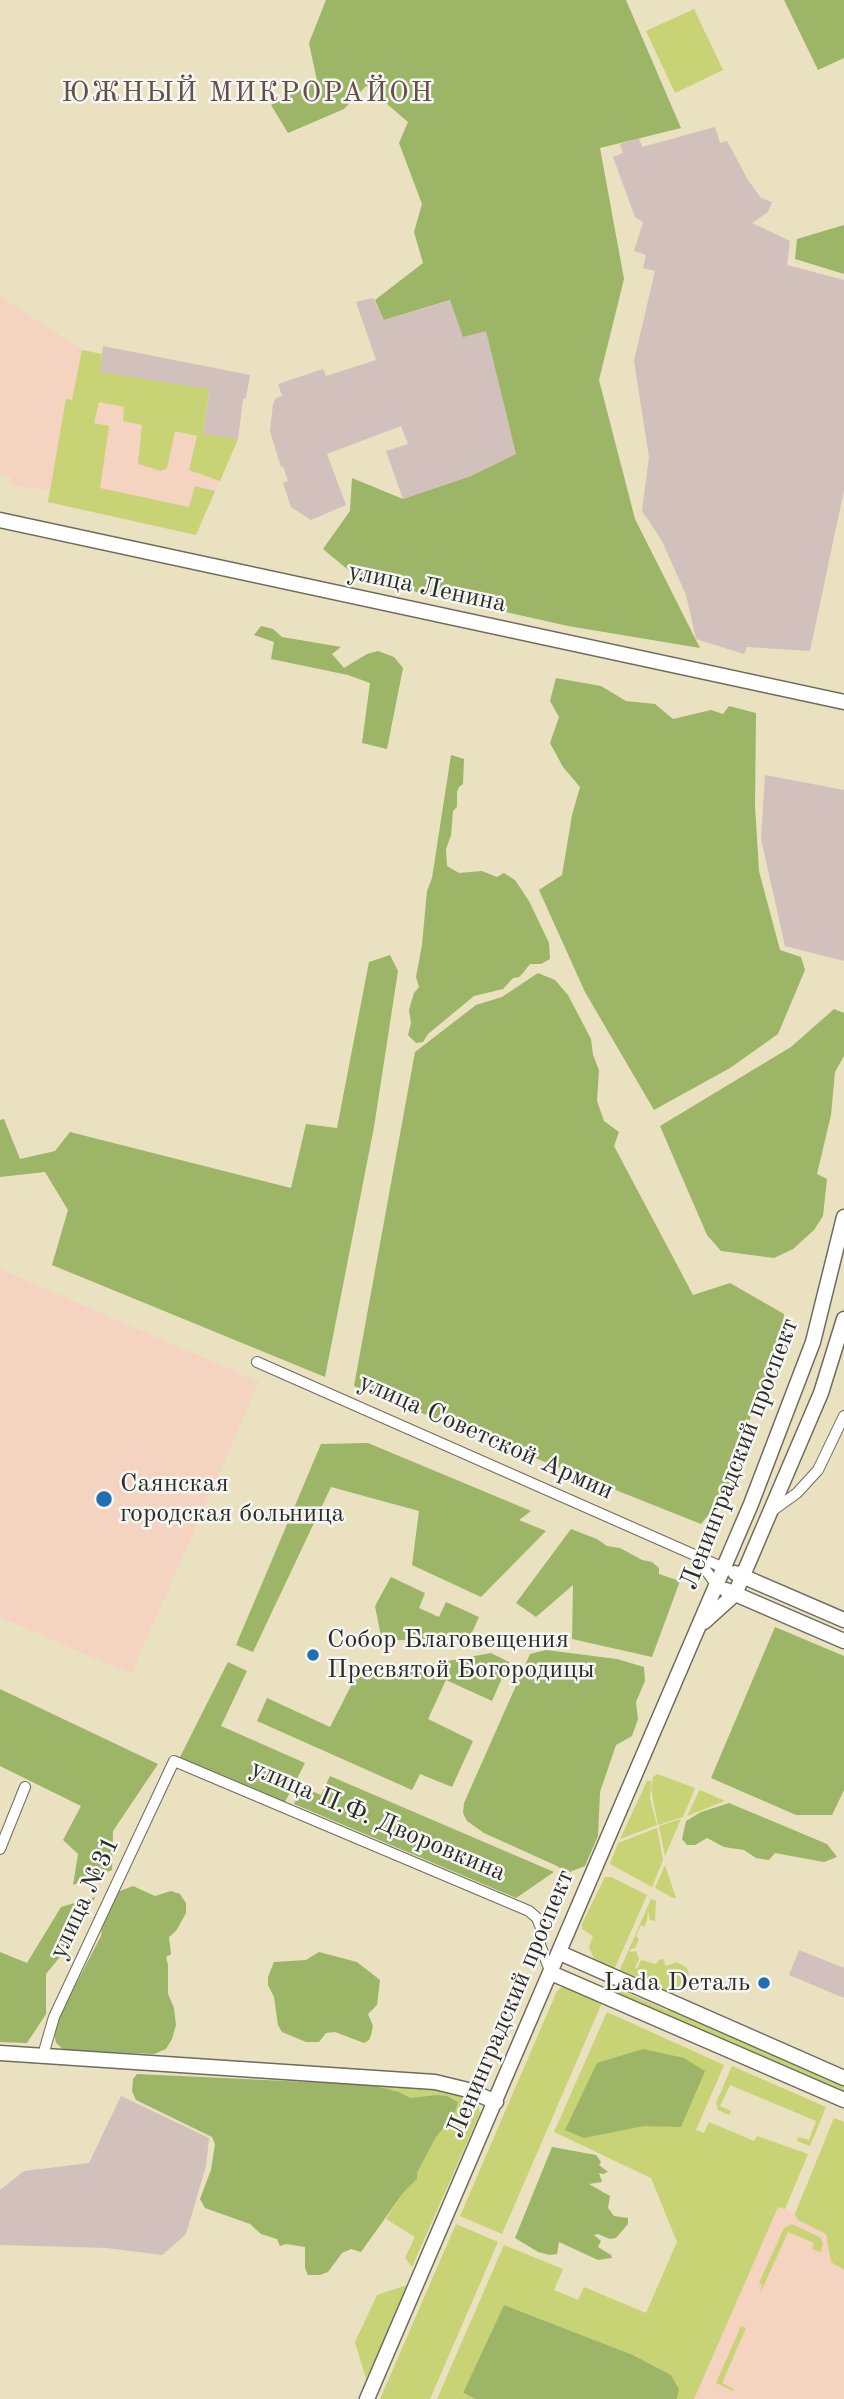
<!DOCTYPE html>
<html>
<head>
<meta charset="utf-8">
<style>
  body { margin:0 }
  canvas { display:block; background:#e9e1bf }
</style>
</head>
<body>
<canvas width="844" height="2399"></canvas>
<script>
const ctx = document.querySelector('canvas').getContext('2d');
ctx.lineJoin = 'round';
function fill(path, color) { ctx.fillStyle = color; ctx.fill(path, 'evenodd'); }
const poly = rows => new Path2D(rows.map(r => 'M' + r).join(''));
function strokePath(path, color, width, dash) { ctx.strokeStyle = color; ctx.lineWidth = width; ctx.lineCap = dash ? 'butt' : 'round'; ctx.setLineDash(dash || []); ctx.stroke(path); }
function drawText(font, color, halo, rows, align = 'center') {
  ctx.font = font + ' "Old Standard TT",serif'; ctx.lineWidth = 5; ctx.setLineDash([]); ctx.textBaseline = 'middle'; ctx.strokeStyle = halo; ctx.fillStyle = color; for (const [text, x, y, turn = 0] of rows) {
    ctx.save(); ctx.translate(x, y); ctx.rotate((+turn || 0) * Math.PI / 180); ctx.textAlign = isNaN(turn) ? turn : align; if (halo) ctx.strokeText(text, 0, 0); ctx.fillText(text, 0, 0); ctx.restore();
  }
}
const built = poly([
  [0,296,82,350,102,354,101,359,209,389,203,434,238,439,196,535,48,502,50,491,10,484,11,477,0,475],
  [0,1269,259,1382,131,1674,0,1617],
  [834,2118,844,2122,844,2399,694,2399,778,2206,795,2213]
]);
const industrial = poly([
  [715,127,720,143,727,141,748,180,761,198,772,202,768,212,752,223,790,241,787,265,844,280,844,490,810,651,747,647,744,654,696,639,686,595,661,539,642,511,649,457,634,361,655,271,643,268,646,255,634,251,643,222,635,217,613,157,623,153,620,144,639,138,642,147],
  [373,298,385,320,451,300,486,330,516,454,471,476,403,499,386,451,408,444,401,426,327,454,346,505,311,520,291,507,283,483,288,481,283,466,281,467,270,431,273,404,276,398,282,396,278,384,323,369,326,376,376,360,356,302],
  [103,346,250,375,246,398,243,399,238,439,203,435,209,390,100,372],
  [765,775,844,790,844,961,785,946,761,839],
  [799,1950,844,1968,844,1998,789,1975],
  [121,2096,209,2138,206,2166,186,2234,162,2255,107,2248,0,2245,0,2190,24,2171,89,2163]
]);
const green = poly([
  [694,9,723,70,675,93,646,31],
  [82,350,102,354,100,372,209,389,203,434,238,439,220,481,189,470,197,436,175,431,167,468,161,471,138,464,142,425,123,421,124,407,99,402,94,423,109,426,100,488,189,507,195,486,215,491,196,535,48,502,66,399,72,400],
  [657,1774,695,1788,683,1817,658,1825,651,1789,653,1777],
  [647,1781,651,1781,650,1798,657,1825,620,1839],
  [700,1790,725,1801,687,1816,699,1791],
  [681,1819,665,1856,659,1826],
  [657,1828,663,1860,652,1887,610,1864,618,1843],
  [665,1865,676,1898,673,1898,655,1888],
  [605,1877,611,1877,647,1895,613,1972,596,1964,589,1947,593,1936,582,1929,582,1924],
  [651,1899,656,1901,655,1921,650,1920,648,1911,647,1920,644,1927,641,1925,636,1936,639,1939,635,1948,629,1950,630,1952,636,1951,639,1959,635,1968,637,1969,641,1960,656,1964,659,1960,663,1959,666,1966,677,1962,687,1968,689,1974,682,1989,672,1994,618,1974],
  [566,1984,604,1998,502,2234,460,2216,557,1991],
  [616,1988,666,2010,676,2011,844,2085,844,2095,667,2018,614,1993],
  [607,2012,724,2065,696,2130,704,2133,709,2122,754,2141,757,2136,808,2154,785,2209,778,2207,694,2399,677,2399,679,2389,671,2375,633,2355,504,2305,463,2394,475,2399,437,2399,504,2245,563,2269,554,2290,578,2300,584,2287,646,2313,677,2242,651,2178,554,2132],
  [732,2066,826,2107,810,2146,797,2141,798,2137,809,2140,816,2121,730,2085,720,2106,731,2111,729,2115,718,2110,716,2103],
  [372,2085,448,2090,465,2095,478,2104,479,2109,480,2113,412,2267,405,2258,415,2237,386,2219,403,2193,417,2179,417,2173,436,2137,454,2116,447,2096,410,2099,399,2092],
  [834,2118,844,2122,844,2270,831,2262,826,2234,798,2220,795,2214],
  [456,2224,498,2242,430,2399,380,2399],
  [792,2224,821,2238,823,2244,821,2251,820,2252,812,2249,814,2243,788,2232,760,2294,762,2284,759,2283,784,2228],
  [410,2284,366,2379,355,2342,377,2295],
  [741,2326,746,2328,722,2383,734,2389,733,2391,716,2383]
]);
const forest = poly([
  [326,0,626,0,681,128,600,148,624,279,599,380,635,519,700,648,568,626,359,579,323,549,350,511,352,478,403,499,471,476,516,454,486,331,463,337,450,300,384,320,375,300,423,263,414,232,422,204,399,143,408,122,366,86,344,109,288,133,271,105,317,81,309,43],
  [784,0,844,0,844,58,818,70],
  [844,225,844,274,795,259,797,239],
  [261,626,273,629,282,637,341,647,332,654,344,668,367,654,378,651,394,657,403,668,387,749,362,743,370,683,348,675,271,659,274,642,254,635],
  [556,678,601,686,626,701,655,704,673,719,711,710,723,714,729,706,756,713,755,806,759,871,780,950,801,957,805,970,778,1034,730,1068,654,1110,585,992,539,890,562,875,572,815,580,787,563,767,550,743,559,717,550,701],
  [451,755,464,759,463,784,459,787,457,792,457,807,453,811,451,835,446,849,447,866,459,873,482,871,497,877,504,873,515,880,529,901,549,943,550,959,541,964,530,964,523,973,519,977,513,978,503,989,474,996,428,1034,423,1042,416,1043,408,1035,411,1023,409,1010,414,993,419,987,416,977,422,945,427,891,432,878],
  [390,955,398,971,374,1127,325,1377,52,1265,68,1210,45,1172,0,1177,0,1120,4,1119,20,1159,55,1151,70,1132,291,1188,306,1124,337,1128,369,962],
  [538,973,555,980,568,995,591,1039,593,1055,599,1070,597,1101,604,1121,619,1132,614,1146,693,1295,730,1283,784,1314,779,1359,754,1403,744,1444,724,1496,701,1524,354,1386,415,1052,476,1005,502,997],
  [834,1009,844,1013,844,1056,835,1072,831,1115,817,1174,827,1179,823,1216,814,1230,793,1249,774,1258,721,1251,707,1235,660,1126,791,1047],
  [368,1443,531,1511,519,1520,546,1531,481,1597,412,1565,419,1511,331,1487,253,1652,236,1645,321,1444],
  [571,1529,597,1539,607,1546,620,1548,642,1560,652,1562,659,1568,659,1574,680,1581,652,1657,572,1639,573,1585,536,1617,516,1603],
  [391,1577,425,1593,419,1608,439,1617,446,1602,479,1617,470,1637,382,1641,375,1606],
  [775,1627,844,1656,844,1790,832,1815,796,1815,711,1778],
  [546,1650,617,1659,644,1667,645,1681,636,1702,638,1719,632,1736,616,1745,600,1792,598,1836,585,1866,567,1873,557,1866,484,1833,467,1821,463,1813,464,1803,530,1654],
  [491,1653,509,1662,492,1701,446,1680,428,1719,473,1741,452,1787,420,1774,412,1790,257,1721,267,1698,330,1727,355,1678],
  [228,1662,247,1671,221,1726,305,1763,284,1804,179,1759],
  [0,1689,158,1764,113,1831,112,1870,73,1885,78,1854,63,1840,81,1806,0,1766],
  [330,1776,554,1872,516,1898,294,1804,302,1787,321,1795],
  [729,1803,827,1844,837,1857,824,1862,775,1853,769,1860,756,1858,744,1850,724,1847,707,1838,695,1845,687,1845,682,1839,686,1821,701,1812],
  [133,1886,155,1896,171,1891,180,1894,186,1903,186,1913,176,1931,169,1937,171,1954,166,1957,168,1965,168,1994,174,2008,176,2025,172,2039,166,2049,154,2054,64,2050,56,2043,54,2033,61,2013,101,1936,104,1917,115,1893],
  [95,1897,77,1936,46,1974,46,2014,27,2043,0,2042,0,1952,27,1963,61,1907],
  [319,1952,357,1962,380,1980,377,2005,368,2014,373,2026,371,2035,369,2040,364,2043,335,2032,326,2033,319,2042,306,2042,282,2032,278,2025,274,1997,268,1985,268,1977,274,1962,306,1960],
  [643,2049,684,2058,705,2071,681,2127,644,2126,584,2138,565,2130,597,2063],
  [137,2074,372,2085,399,2092,410,2098,438,2095,447,2096,458,2102,454,2116,436,2137,417,2173,417,2179,403,2193,361,2252,351,2249,342,2253,328,2272,320,2275,308,2275,305,2268,305,2247,286,2244,280,2246,277,2239,261,2234,250,2224,205,2208,200,2199,211,2170,215,2144,212,2137,136,2100,132,2091,133,2079],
  [552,2147,596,2155,601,2162,599,2165,608,2172,603,2174,599,2173,602,2182,589,2184,610,2196,608,2208,614,2216,628,2218,628,2224,616,2238,610,2239,598,2234,594,2235,601,2241,598,2247,611,2255,612,2258,598,2260,559,2242,557,2254,550,2255,538,2252,515,2238],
  [504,2305,633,2355,671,2375,679,2389,677,2399,475,2399,463,2393]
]);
const street = poly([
  [257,1362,724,1568],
  [772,1511,797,1493,818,1470,844,1416],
  [696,1556,717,1586],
  [0,1849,25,1787],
  [43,2055,54,2017,174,1761,529,1911,537,1918,541,1928,540,1945,551,1973]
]);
const secondary = poly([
  [0,520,844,702],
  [735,1573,844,1620],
  [726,1590,844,1641],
  [704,1622,735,1594,821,1393,844,1319],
  [560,1953,844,2078],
  [551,1973,844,2100],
  [0,2053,435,2082,468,2090,496,2102],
  [367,2399,751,1504,813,1342,844,1217]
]);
const markers = [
  [104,1499,9,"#1f6fb2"],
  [313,1655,7,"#1f6fb2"],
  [764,1983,7,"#1f6fb2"]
];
const streetNames = [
  ["улица Ленина",427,588,12],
  ["улица Советской Армии",486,1437,24],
  ["Ленинградский проспект",740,1454,-69],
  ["улица П.Ф. Дворовкина",378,1821,23],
  ["улица №31",85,1898,-65],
  ["Ленинградский проспект",511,2004,-67]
];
const poiNames = [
  ["Саянская",120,1484],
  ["городская больница",120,1514],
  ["Собор Благовещения",327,1640],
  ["Пресвятой Богородицы",327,1670],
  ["Lada Dеталь",750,1983,"right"]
];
const neighbourhoodNames = [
  ["ЮЖНЫЙ МИКРОРАЙОН",248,94]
];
fill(built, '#f5d3c1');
fill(industrial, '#d1c0bc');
fill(green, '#c7d375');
fill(forest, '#9db566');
strokePath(street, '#6e6b5f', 12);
strokePath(secondary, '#6e6b5f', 17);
strokePath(street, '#fff', 10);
strokePath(secondary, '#fff', 14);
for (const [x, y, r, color] of markers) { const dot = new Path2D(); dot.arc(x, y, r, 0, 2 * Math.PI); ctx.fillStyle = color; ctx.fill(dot); strokePath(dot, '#f6f6f2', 2.5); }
drawText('26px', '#2b2b2b', '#f6f6f2', streetNames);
drawText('26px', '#2b2b2b', '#f6f6f2', poiNames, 'left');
ctx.letterSpacing = '2px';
drawText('28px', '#664f4b', '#f6f6f2', neighbourhoodNames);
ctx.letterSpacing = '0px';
</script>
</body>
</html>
